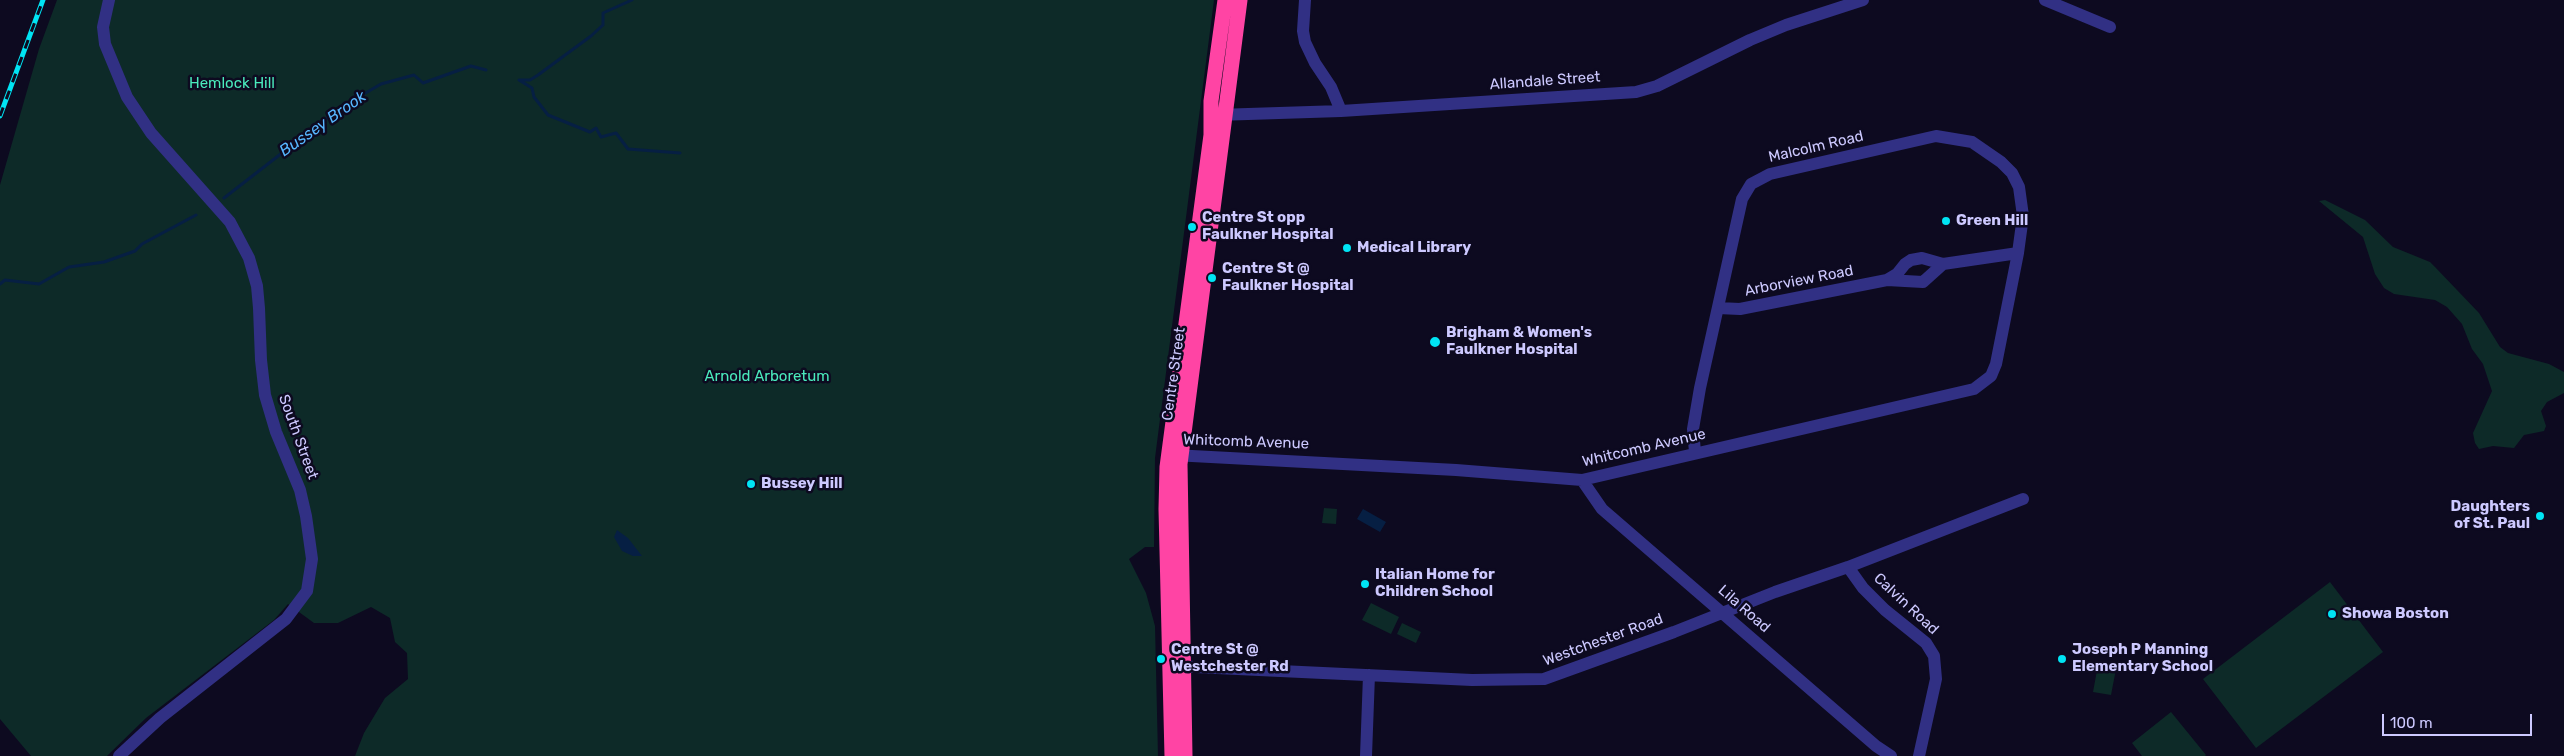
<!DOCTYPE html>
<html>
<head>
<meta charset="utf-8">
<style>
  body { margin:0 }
  #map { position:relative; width:2564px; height:756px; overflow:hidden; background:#0d0a20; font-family:Rubik,sans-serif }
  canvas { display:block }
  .scale { position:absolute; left:2382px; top:714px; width:150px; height:22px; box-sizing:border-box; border:2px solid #cdc9ff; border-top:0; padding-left:6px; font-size:15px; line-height:18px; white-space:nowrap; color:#cdc9ff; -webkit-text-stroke:4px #0d0a20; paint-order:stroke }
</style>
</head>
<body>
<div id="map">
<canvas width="2564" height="756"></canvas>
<div class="scale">100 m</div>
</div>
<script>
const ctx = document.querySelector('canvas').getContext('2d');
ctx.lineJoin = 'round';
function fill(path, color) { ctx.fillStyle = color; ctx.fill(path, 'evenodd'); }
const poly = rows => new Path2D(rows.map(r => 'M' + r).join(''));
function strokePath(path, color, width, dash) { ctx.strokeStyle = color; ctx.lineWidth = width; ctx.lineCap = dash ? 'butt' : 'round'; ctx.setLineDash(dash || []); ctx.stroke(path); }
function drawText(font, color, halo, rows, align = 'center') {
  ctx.font = font + ' Rubik,sans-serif'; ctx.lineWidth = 5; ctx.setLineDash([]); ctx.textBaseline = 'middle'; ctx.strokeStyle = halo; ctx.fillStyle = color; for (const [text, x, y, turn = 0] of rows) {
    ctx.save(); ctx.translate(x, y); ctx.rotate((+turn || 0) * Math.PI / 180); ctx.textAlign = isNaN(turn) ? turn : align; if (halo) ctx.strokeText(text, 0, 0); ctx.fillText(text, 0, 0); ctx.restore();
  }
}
const green = poly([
  [57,0,1214,0,1155,458,1154,547,1145,547,1129,559,1146,593,1155,626,1158,756,355,756,364,733,385,698,408,679,407,653,395,642,390,618,371,607,338,623,314,623,288,604,274,620,146,718,107,756,31,756,0,719,0,185,39,49],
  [2325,200,2365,220,2393,247,2430,262,2435,267,2479,313,2500,347,2508,353,2549,364,2564,372,2564,393,2547,402,2541,411,2546,426,2544,431,2524,435,2514,448,2493,446,2479,449,2475,443,2473,433,2492,391,2483,364,2472,349,2462,324,2447,307,2435,300,2394,294,2384,288,2375,274,2363,237,2319,201],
  [1324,508,1337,509,1336,524,1322,523],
  [2330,582,2383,652,2256,748,2203,679],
  [1371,603,1399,617,1391,634,1362,620],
  [1402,623,1421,632,1416,643,1397,634],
  [2098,665,2116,669,2111,695,2093,692],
  [2171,712,2206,755,2205,756,2142,756,2132,743]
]);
const water = poly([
  [1363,509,1386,522,1380,532,1357,519],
  [617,530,628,538,642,556,633,556,622,551,614,537]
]);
const stream = poly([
  [519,80,532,88,534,97,548,115,590,132,596,128,601,137,616,133,628,149,680,153],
  [520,80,530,80,538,75,591,36,603,25,603,13,632,0],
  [224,198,340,108,381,84,414,75,423,83,471,66,486,70],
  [0,284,5,280,39,284,69,267,104,262,135,251,142,244,196,215]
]);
const minor = poly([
  [109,0,103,27,105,44,127,97,151,133,230,222,249,258,257,286,259,308,261,360,265,395,276,432,300,490,306,516,312,559,307,591,286,619,160,718,119,756],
  [1305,0,1303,31,1305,42,1315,63,1331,87,1341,111],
  [2045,0,2110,27],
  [1217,115,1341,111,1636,92,1657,86,1750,40,1786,25,1863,0],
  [1887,280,1923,282,1943,264],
  [1718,308,1740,309,1887,280,1897,274,1905,264,1911,260,1922,258,1943,264,2018,253],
  [1173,455,1456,470,1582,480,1974,389,1991,376,1996,364,2018,253,2023,216,2019,187,2012,173,2001,162,1972,142,1936,136,1770,174,1751,184,1742,199,1700,388,1693,429,1695,452],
  [1582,480,1602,509,1876,746,1891,756],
  [1848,567,1863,588,1885,610,1926,643,1934,656,1936,679,1919,756],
  [1174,666,1472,680,1544,679,1674,632,1775,592,1848,567,2023,499],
  [1366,756,1369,675]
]);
const highway = poly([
  [1172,756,1166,509,1167,467,1211,135,1211,101,1225,0],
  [1185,756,1180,464,1240,0]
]);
const rail = poly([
  [0,116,43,0]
]);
const markers = [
  [1946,221,5,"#00e4f4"],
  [1192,227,5,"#00e4f4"],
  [1347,248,5,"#00e4f4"],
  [1212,278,5,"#00e4f4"],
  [1435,342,6,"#00e4f4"],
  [751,484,5,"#00e4f4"],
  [2540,516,5,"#00e4f4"],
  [1365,584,5,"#00e4f4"],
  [2332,614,5,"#00e4f4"],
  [1161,659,5,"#00e4f4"],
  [2062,659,5,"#00e4f4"]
];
const streetNames = [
  ["Allandale Street",1545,81,-4],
  ["Malcolm Road",1816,147,-13],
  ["Arborview Road",1799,281,-11],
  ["Centre Street",1174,374,-82],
  ["South Street",298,437,70],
  ["Whitcomb Avenue",1246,442,2],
  ["Whitcomb Avenue",1644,448,-13],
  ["Calvin Road",1906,604,43],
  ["Lila Road",1744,609,41],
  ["Westchester Road",1603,640,-20]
];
const parkNames = [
  ["Hemlock Hill",232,84],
  ["Arnold Arboretum",767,377]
];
const poiNames = [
  ["Centre St opp",1202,218],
  ["Faulkner Hospital",1202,235],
  ["Green Hill",1956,221],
  ["Medical Library",1357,248],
  ["Centre St @",1222,269],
  ["Faulkner Hospital",1222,286],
  ["Brigham & Women's",1446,333],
  ["Faulkner Hospital",1446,350],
  ["Bussey Hill",761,484],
  ["Daughters",2530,507,"right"],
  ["of St. Paul",2530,524,"right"],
  ["Italian Home for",1375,575],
  ["Children School",1375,592],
  ["Showa Boston",2342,614],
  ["Centre St @",1171,650],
  ["Westchester Rd",1171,667],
  ["Joseph P Manning",2072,650],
  ["Elementary School",2072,667]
];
const waterNames = [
  ["Bussey Brook",323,124,-35]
];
fill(green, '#0d2a28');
fill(water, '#061f43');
strokePath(stream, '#061f43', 3);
strokePath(minor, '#313084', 12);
strokePath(highway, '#ff44a4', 15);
strokePath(rail, '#00e4f4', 5);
strokePath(rail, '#0d0a20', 3, [9]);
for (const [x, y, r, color] of markers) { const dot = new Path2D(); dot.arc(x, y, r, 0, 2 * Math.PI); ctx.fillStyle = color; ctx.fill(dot); strokePath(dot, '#0d0a20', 2); }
drawText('15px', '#cdc9ff', '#0d0a20', streetNames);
drawText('15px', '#4aeabc', '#0d0a20', parkNames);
drawText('bold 15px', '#cdc9ff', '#0d0a20', poiNames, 'left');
drawText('italic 16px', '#57b7ff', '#0d0a20', waterNames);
</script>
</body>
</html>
